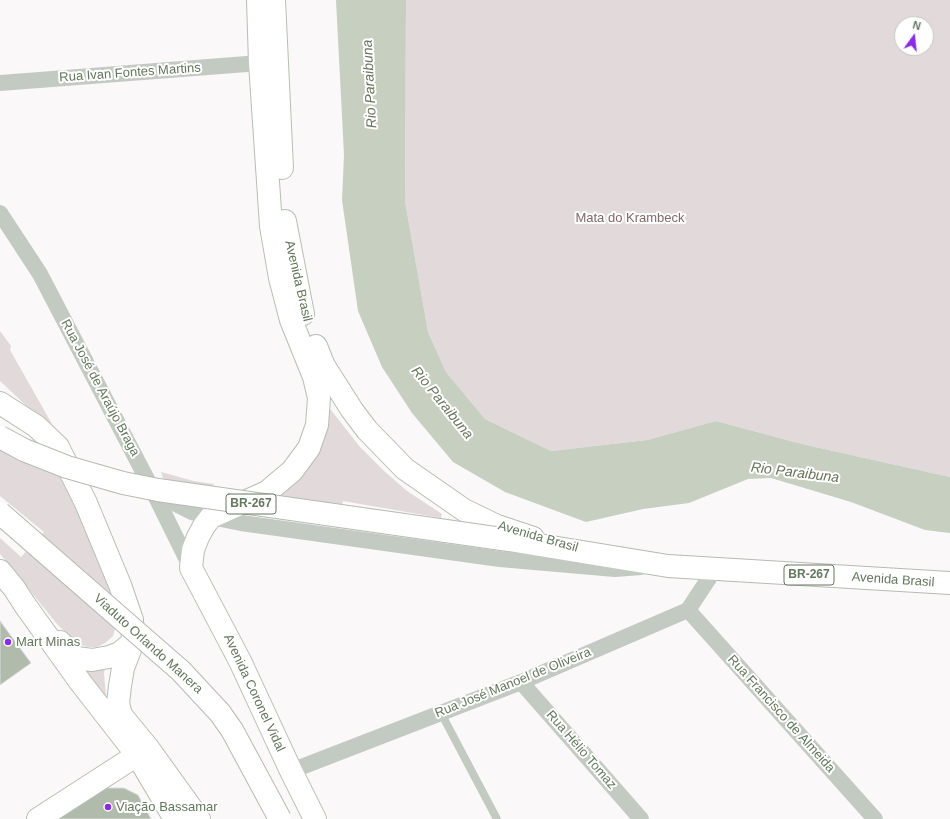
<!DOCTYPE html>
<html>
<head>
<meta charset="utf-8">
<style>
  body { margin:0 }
  #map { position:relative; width:950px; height:819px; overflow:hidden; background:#faf8f9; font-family:Helvetica,sans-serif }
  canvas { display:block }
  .north { position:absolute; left:894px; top:16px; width:40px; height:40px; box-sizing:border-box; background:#fff; border:1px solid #c1c9be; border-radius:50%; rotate:15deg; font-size:11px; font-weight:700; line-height:16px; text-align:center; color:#63775c }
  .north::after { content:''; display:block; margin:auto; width:14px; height:18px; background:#8a2ce5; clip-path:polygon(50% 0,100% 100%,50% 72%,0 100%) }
</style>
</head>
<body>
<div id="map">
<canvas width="950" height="819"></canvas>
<div class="north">N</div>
</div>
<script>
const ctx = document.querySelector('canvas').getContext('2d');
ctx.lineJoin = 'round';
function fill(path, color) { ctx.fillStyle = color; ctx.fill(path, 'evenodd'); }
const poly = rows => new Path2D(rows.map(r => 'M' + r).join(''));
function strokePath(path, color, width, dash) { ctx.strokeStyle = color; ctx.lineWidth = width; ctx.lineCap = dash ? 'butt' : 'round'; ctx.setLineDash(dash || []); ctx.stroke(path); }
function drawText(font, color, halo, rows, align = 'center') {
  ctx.font = font + ' Helvetica,sans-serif'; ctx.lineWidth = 4; ctx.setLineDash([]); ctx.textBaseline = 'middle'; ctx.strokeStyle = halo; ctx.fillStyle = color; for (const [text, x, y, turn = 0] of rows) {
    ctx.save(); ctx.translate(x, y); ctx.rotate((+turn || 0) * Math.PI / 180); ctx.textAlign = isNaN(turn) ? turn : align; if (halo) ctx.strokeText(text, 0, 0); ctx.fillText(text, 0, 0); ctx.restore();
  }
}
const green = poly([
  [406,0,950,0,950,477,802,444,716,421,647,440,551,451,485,419,446,372,428,332,405,201],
  [902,24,926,24,926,48,902,48],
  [0,331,11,346,10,350,52,424,49,423,33,412,0,381],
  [329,409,331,410,360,447,383,470,407,491,442,514,441,518,343,501,339,526,286,506,289,520,251,515,250,512],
  [0,426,63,473,107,578,114,601,117,623,113,636,105,643,97,647,87,647,76,643,57,624,0,554,0,538,21,557,44,532,0,496],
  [161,472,194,481,214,484,201,505,166,488],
  [105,668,104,674,106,695,105,699,81,669]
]);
const water = poly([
  [336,0,406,0,405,201,428,332,446,372,485,419,551,451,647,440,716,421,802,444,950,477,950,533,925,530,851,502,771,478,748,479,689,503,643,509,586,522,505,492,453,462,412,413,382,367,358,311,342,200,344,155]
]);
const building = poly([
  [0,621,31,663,0,685,0,621],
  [101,788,124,788,138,795,151,819,54,819,101,788]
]);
const lane = poly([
  [441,713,497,819]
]);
const street = poly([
  [0,83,260,63],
  [0,213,40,274,150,485,191,568],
  [157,490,172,502,192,512,211,517,241,523,500,559,615,569,641,567],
  [688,610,875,819],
  [521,682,641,819],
  [291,771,521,682,688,610,715,569]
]);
const secondary = poly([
  [258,0,260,63,271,226,280,278,291,320,314,377,319,398,317,425,309,448,292,471,267,492,211,517,204,526,198,537,193,550,191,568,240,661,291,771,315,819],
  [274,0,282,168],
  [285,221,303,314],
  [316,346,324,366,352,410,367,430,405,469,464,510,497,526,533,538],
  [0,403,36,426,58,447,86,503,120,585,132,620,133,642,123,668,120,686,118,703,121,715,148,748,199,819],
  [0,571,14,588,25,605,81,683,137,755,175,819],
  [60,642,76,658,92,660,109,657,120,653,133,642],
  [38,819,148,748]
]);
const highway = poly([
  [509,540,668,566,950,583]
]);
const highwayBridge = poly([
  [0,437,24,450,67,467,123,483,158,490,509,540],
  [0,513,181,671,220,713,232,730,280,819]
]);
const markers = [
  [8,642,4,"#8a2ce5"],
  [108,807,4,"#8a2ce5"]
];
const shields = [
  [251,504,50],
  [809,575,50]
];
const shieldNames = [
  ["BR-267",251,504],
  ["BR-267",809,575]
];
const streetNames = [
  ["Rua Ivan Fontes Martins",130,73,-4],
  ["Avenida Brasil",298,281,77],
  ["Rua José de Araújo Braga",100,388,62],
  ["Avenida Brasil",538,537,16],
  ["Avenida Brasil",893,580,4],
  ["Viaduto Orlando Manera",148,644,42],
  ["Rua José Manoel de Oliveira",513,683,-22],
  ["Avenida Coronel Vidal",254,693,65],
  ["Rua Francisco de Almeida",781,714,48],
  ["Rua Hélio Tomaz",581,750,49]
];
const parkNames = [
  ["Mata do Krambeck",630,218]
];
const poiNames = [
  ["Mart Minas",16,642],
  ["Viação Bassamar",116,807]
];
const waterNames = [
  ["Rio Paraibuna",370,84,-93],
  ["Rio Paraibuna",442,403,51],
  ["Rio Paraibuna",795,473,7]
];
fill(green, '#e2d9da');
fill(water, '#c7cfc1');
fill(building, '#b1bbac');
strokePath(building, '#dcdadb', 1);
strokePath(secondary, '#b6bfb3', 24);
strokePath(highway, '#b5bbb2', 24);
strokePath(lane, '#c3cac1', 8);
strokePath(street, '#c3cac1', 16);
strokePath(secondary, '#fff', 22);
strokePath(highway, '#fff', 22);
strokePath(highwayBridge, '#b5bbb2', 24, []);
strokePath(highwayBridge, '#fff', 22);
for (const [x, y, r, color] of markers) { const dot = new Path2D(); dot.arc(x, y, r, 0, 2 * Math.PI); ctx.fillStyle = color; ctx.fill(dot); strokePath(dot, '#fff', 1.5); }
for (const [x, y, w] of shields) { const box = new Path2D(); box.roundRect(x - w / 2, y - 10, w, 20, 3); ctx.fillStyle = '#fff'; ctx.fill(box); strokePath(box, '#63775c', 1); }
drawText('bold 12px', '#63775c', null, shieldNames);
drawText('13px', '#63775c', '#fff', streetNames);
drawText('13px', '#806968', '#fff', parkNames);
drawText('13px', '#63775c', '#fff', poiNames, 'left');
drawText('italic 14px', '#66755a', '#fff', waterNames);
</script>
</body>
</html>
